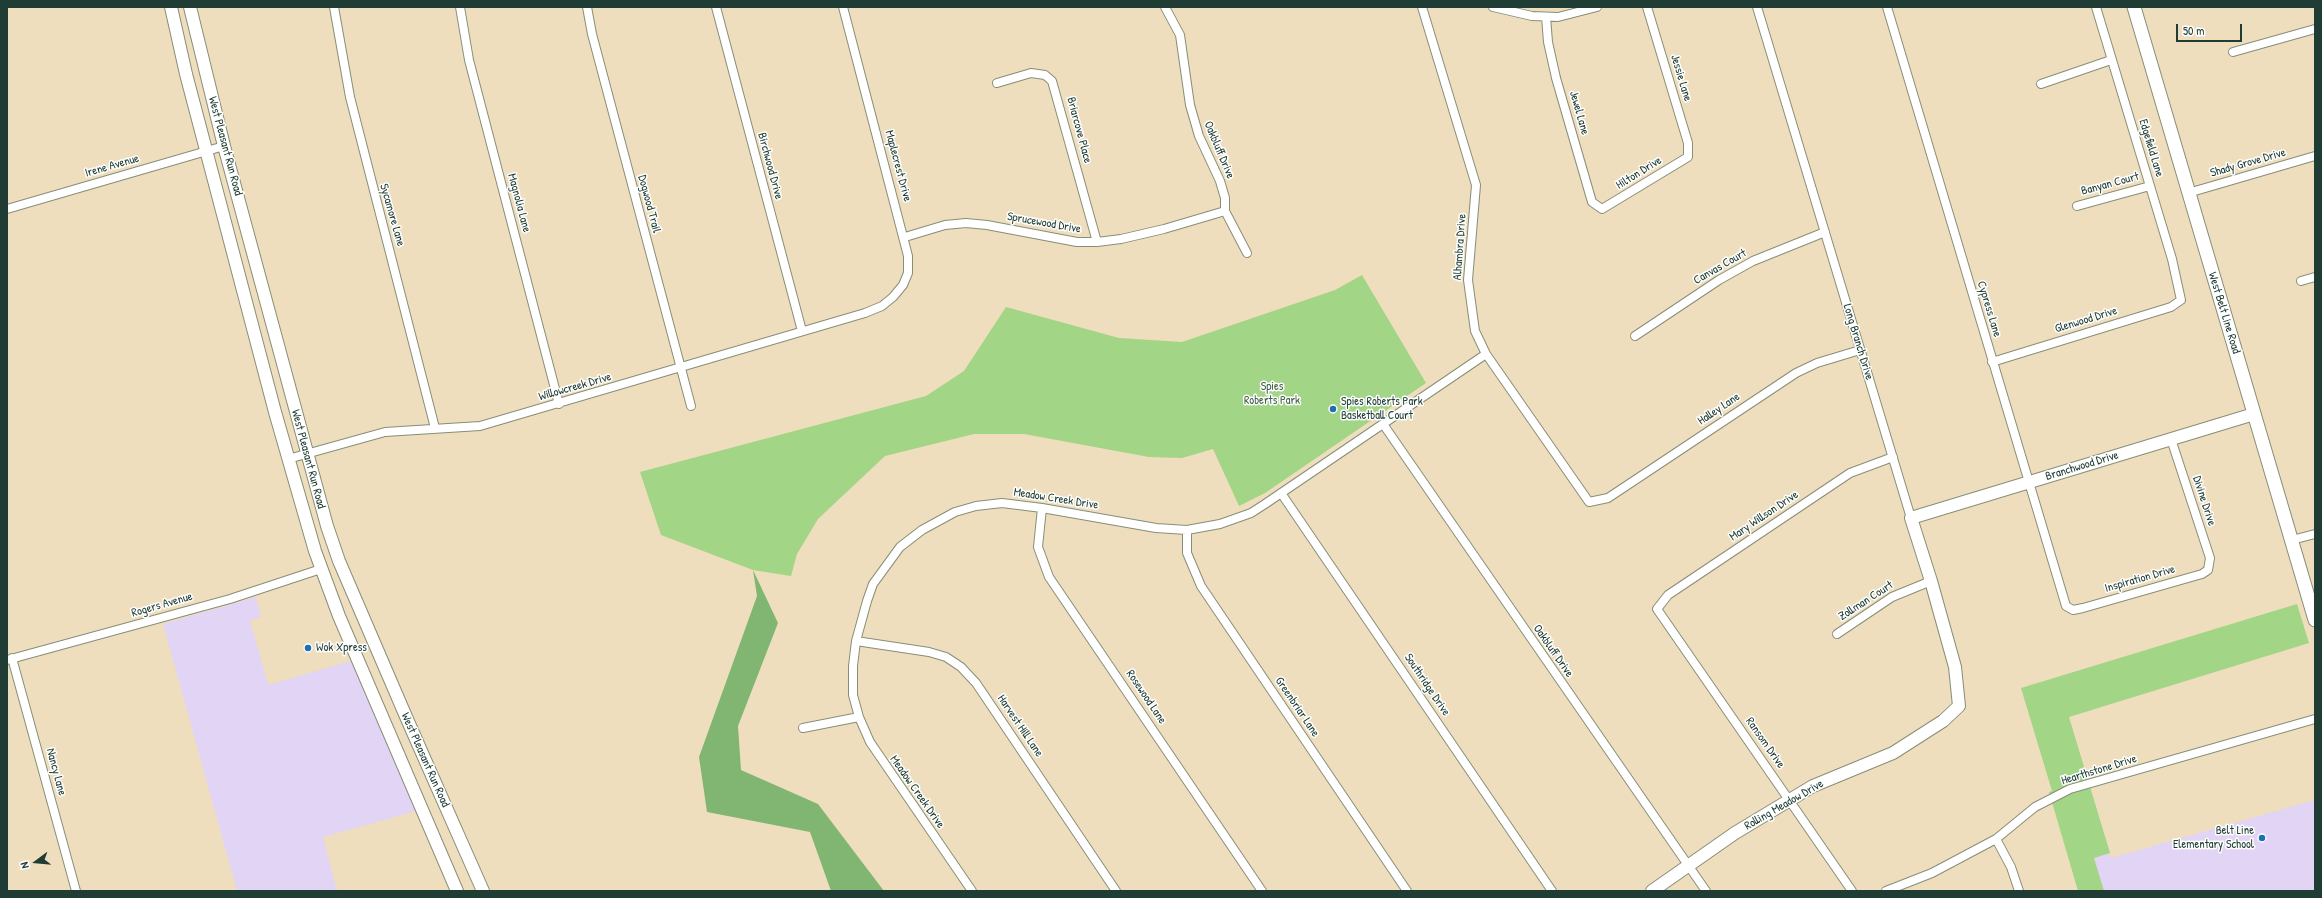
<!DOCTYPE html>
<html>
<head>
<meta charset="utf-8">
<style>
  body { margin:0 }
  #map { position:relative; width:2322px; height:898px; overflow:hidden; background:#efdebd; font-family:"Patrick Hand",sans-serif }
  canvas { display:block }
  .frame { position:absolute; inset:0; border:8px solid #1f3d34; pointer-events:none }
  .north { position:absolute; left:16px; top:842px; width:40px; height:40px; -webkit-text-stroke:3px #fff; paint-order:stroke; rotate:254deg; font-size:11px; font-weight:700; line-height:16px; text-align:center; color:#1f3d34 }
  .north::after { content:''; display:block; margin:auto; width:14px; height:18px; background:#1f3d34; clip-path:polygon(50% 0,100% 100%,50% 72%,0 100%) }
  .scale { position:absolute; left:2176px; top:24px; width:66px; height:18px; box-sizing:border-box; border:2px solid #1f3d34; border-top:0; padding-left:5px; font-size:12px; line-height:14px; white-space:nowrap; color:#1f3d34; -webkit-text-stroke:3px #fff; paint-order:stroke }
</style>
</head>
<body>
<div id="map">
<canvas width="2322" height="898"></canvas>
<div class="frame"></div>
<div class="north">N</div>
<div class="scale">50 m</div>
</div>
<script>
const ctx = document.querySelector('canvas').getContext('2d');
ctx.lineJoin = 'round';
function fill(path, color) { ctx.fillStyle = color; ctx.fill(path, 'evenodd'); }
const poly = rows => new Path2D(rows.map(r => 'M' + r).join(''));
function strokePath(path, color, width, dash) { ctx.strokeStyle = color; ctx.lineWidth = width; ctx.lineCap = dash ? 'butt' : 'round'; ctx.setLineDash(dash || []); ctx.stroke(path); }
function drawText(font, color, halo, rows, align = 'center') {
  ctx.font = font + ' "Patrick Hand",sans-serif'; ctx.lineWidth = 3; ctx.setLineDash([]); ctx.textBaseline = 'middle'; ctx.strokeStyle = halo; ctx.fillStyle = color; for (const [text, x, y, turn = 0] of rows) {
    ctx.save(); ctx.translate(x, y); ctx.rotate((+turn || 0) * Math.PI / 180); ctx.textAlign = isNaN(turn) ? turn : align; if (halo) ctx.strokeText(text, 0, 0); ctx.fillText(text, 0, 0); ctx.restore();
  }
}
const built = poly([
  [256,597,261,617,250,620,268,685,351,661,416,811,323,837,337,891,237,891,163,624],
  [2094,800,2111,858,2315,800,2315,891,2094,891,2069,806]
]);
const green = poly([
  [1362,275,1426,383,1265,493,1239,506,1213,449,1182,458,1149,457,1024,434,974,434,885,456,818,519,797,554,791,576,753,570,661,535,640,472,926,396,964,371,1006,307,1119,338,1182,342,1335,290],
  [2297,604,2309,643,2069,717,2110,853,2094,858,2104,891,2078,891,2049,792,2052,791,2021,688]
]);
const forest = poly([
  [753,570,778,623,738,726,741,770,818,804,884,891,831,891,810,832,707,812,699,757,757,596]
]);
const street = poly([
  [334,7,350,97,435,428],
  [460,7,469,60,559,404],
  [587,7,592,34,691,406],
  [716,7,802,331],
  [1165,7,1180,35,1190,105,1199,136,1220,181,1225,198,1225,211,1247,253],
  [1422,7,1476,185,1468,280,1475,331,1486,354,1589,502,1608,498,1796,373,1817,363,1860,350],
  [1493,7,1532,16,1558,17,1597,7],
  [1757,7,1911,518],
  [1887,7,2066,606,2073,610,2083,608,2202,574,2208,570,2210,558,2171,439],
  [1546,17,1548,42,1556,78,1592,202,1602,209,1688,157,1688,143,1647,7],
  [2233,52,2315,29],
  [997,83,1031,73,1045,75,1052,81,1097,242],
  [2041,84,2111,60],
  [2188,193,2315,156],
  [2077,206,2150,186],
  [7,209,224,146],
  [905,237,945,225,966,223,987,225,1077,242,1097,242,1121,239,1164,229,1225,211],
  [2301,281,2315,277],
  [1635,336,1719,280,1753,261,1825,232],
  [1992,362,2171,307,2181,300,2172,259,2096,7],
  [1383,424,1706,891],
  [288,459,385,432,480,426,865,313,882,306,893,297,903,285,908,273,908,256,843,7],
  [1281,493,1552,891],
  [1042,508,1038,547,1049,577,1262,891],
  [1187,530,1187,553,1201,586,1407,891],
  [2292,540,2315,534],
  [1837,634,1892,597,1931,581],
  [856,641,929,652,946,657,961,667,976,683,1116,891],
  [12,658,76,891],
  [7,660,230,599,321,569],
  [803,728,859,717],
  [1996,839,2011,867,2019,891],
  [972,891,870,742,859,717,853,695,853,666,856,641,867,601,873,584,900,547,922,530,955,512,976,506,1002,503,1042,508,1156,528,1187,530,1220,524,1251,513,1265,504,1486,354],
  [1852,891,1657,609,1668,595,1850,473,1893,457],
  [1886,891,1932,873,1996,839,2035,807,2070,789,2315,719]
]);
const secondary = poly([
  [171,7,186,74,275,412,315,551,339,616,457,891],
  [190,7,224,146,327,526,339,561,407,719,483,891],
  [1652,891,1735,833,1813,786,1893,753,1943,721,1959,706,1955,667,1931,581,1911,518,2254,414]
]);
const primary = poly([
  [2134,7,2315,620]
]);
const markers = [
  [1333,409,4,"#1f6fb2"],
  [308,648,4,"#1f6fb2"],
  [2262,838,4,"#1f6fb2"]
];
const streetNames = [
  ["Jessie Lane",1681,78,73],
  ["Jewel Lane",1579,113,74],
  ["Briarcove Place",1079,130,75],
  ["West Pleasant Run Road",225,146,75],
  ["Edgefield Lane",2151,148,73],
  ["Oakbluff Drive",1219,150,67],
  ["Shady Grove Drive",2248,163,-16],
  ["Irene Avenue",112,166,-16],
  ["Birchwood Drive",770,166,75],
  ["Maplecrest Drive",898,166,75],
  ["Hilton Drive",1639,173,-32],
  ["Banyan Court",2110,184,-15],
  ["Magnolia Lane",519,203,75],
  ["Dogwood Trail",649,204,75],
  ["Sycamore Lane",392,215,74],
  ["Sprucewood Drive",1044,223,10],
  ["Alhambra Drive",1460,247,-86],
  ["Canvas Court",1720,267,-30],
  ["Cypress Lane",1989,309,73],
  ["West Belt Line Road",2224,313,73],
  ["Glenwood Drive",2086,320,-17],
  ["Long Branch Drive",1858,342,73],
  ["Willowcreek Drive",575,387,-16],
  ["Halley Lane",1719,409,-34],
  ["West Pleasant Run Road",308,459,75],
  ["Branchwood Drive",2082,466,-17],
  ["Meadow Creek Drive",1056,499,9],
  ["Divine Drive",2204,501,72],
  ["Mary Willson Drive",1764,516,-34],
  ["Inspiration Drive",2140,579,-16],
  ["Zollman Court",1866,601,-33],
  ["Rogers Avenue",162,605,-16],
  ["Oakbluff Drive",1553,651,55],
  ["Southridge Drive",1427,685,56],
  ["Rosewood Lane",1146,697,56],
  ["Greenbriar Lane",1297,707,56],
  ["Harvest Hill Lane",1020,726,56],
  ["Ransom Drive",1765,743,55],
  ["West Pleasant Run Road",425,760,66],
  ["Hearthstone Drive",2099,770,-17],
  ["Nancy Lane",56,772,75],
  ["Meadow Creek Drive",917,792,55],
  ["Rolling Meadow Drive",1784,805,-30]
];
const parkNames = [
  ["Spies",1272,387],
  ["Roberts Park",1272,401]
];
const poiNames = [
  ["Spies Roberts Park",1341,402],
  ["Basketball Court",1341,416],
  ["Wok Xpress",316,648],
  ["Belt Line",2254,831,"right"],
  ["Elementary School",2254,845,"right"]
];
fill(built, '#e1d4f4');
fill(green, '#a2d585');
fill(forest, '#81b672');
strokePath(street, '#878e78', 10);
strokePath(secondary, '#878e78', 14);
strokePath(primary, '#878e78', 15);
strokePath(street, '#fff', 8);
strokePath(secondary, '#fff', 12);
strokePath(primary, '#fff', 13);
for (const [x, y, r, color] of markers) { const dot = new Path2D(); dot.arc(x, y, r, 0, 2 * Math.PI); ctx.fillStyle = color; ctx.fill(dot); strokePath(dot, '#fff', 1.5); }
drawText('12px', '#1f3d34', '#fff', streetNames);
drawText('12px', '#406348', '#fff', parkNames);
drawText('12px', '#1f3d34', '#fff', poiNames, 'left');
</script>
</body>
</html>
